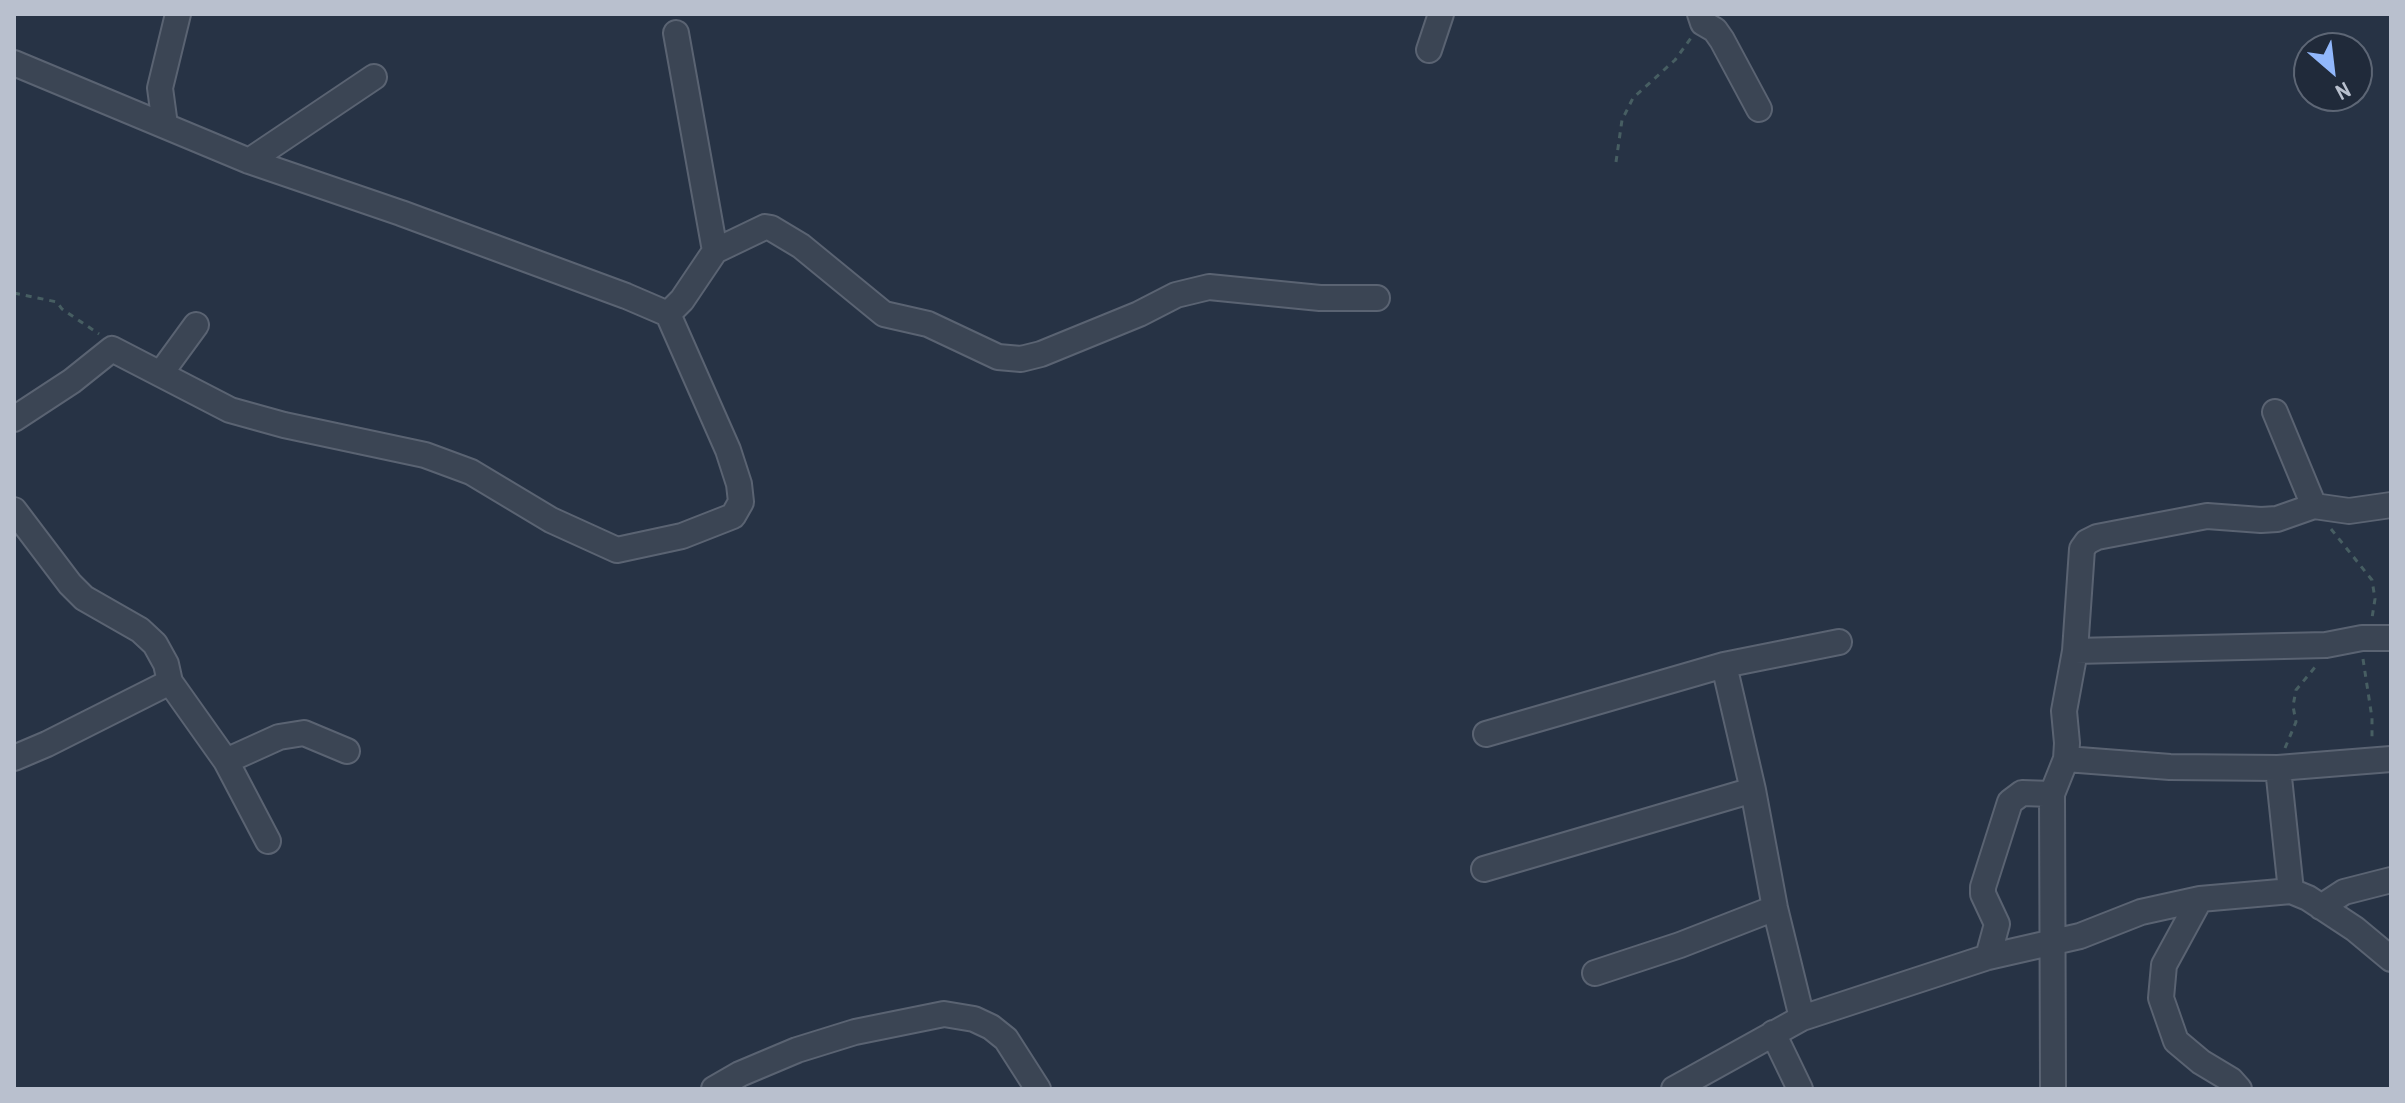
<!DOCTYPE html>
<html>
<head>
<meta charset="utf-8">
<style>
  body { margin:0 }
  #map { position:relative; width:2405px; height:1103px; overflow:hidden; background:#273345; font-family:"Archivo Narrow",sans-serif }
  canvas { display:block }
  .frame { position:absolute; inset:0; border:16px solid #b9c0ce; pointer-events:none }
  .north { position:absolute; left:2293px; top:32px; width:80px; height:80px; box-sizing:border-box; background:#202a3a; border:2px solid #5d6675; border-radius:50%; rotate:152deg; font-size:22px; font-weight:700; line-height:32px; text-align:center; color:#b9c0ce }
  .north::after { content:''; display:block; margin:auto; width:28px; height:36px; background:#91b7fb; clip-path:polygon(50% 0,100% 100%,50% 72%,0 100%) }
</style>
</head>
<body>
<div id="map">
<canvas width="2405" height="1103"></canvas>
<div class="frame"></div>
<div class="north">N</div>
</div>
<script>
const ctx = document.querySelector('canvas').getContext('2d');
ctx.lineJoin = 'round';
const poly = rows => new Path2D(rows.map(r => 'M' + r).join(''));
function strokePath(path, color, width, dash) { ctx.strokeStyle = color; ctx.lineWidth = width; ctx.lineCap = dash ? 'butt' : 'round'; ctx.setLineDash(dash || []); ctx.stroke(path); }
const path = poly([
  [1616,162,1622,120,1633,98,1675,60,1691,38],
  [14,293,57,302,62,309,99,334],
  [2331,529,2372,580,2375,599,2372,618],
  [2363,659,2372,718,2372,739],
  [2285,748,2296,722,2293,706,2296,690,2316,666]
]);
const minor = poly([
  [1700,14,1703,23,1715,30,1722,40,1759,109],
  [676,33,715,251],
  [1429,50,1441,14],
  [14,63,249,161,401,213,626,296,668,314,728,450,739,484,741,502,733,516,682,536,617,550,551,520,471,472,425,455,284,425,230,410,112,349,72,381,14,419],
  [165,125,160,88,178,14],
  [249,161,374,77],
  [668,314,682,300,715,251,765,227,771,228,801,246,884,314,928,324,998,357,1021,359,1041,354,1139,314,1176,295,1209,287,1320,298,1377,298],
  [161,373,196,325],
  [2275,412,2314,506],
  [14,510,70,584,84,598,140,630,155,644,166,664,170,682,226,761,268,841],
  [2075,651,2326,645,2362,638,2391,638],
  [1486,734,1724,665],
  [14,758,47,744,170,682],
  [2066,759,2170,767,2278,768],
  [226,761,279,737,304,733,347,751],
  [1484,869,1753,790],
  [2291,891,2278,768,2391,759],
  [2200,899,2164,965,2161,998,2176,1041,2201,1062,2231,1080,2239,1089],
  [2321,907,2344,892,2391,880],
  [1988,957,1997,924,1983,894,1983,887,2010,802,2022,793,2052,794],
  [1595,973,1680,945,1775,908],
  [1802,1018,1775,908,1753,790,1724,665,1839,642],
  [1773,1033,1800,1089],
  [714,1089,740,1074,797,1050,855,1032,944,1014,974,1019,991,1027,1006,1039,1038,1089],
  [1674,1089,1802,1018,1988,957,2080,936,2141,912,2200,899,2291,891,2308,898,2355,929,2391,959],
  [2053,1089,2052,794,2066,759,2067,743,2064,711,2075,651,2082,549,2087,542,2097,537,2207,516,2261,520,2277,519,2314,506,2349,511,2391,505]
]);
strokePath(minor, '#5a6372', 28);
strokePath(path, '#475e62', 3, [6, 6]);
strokePath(minor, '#3b4554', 24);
</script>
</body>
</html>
